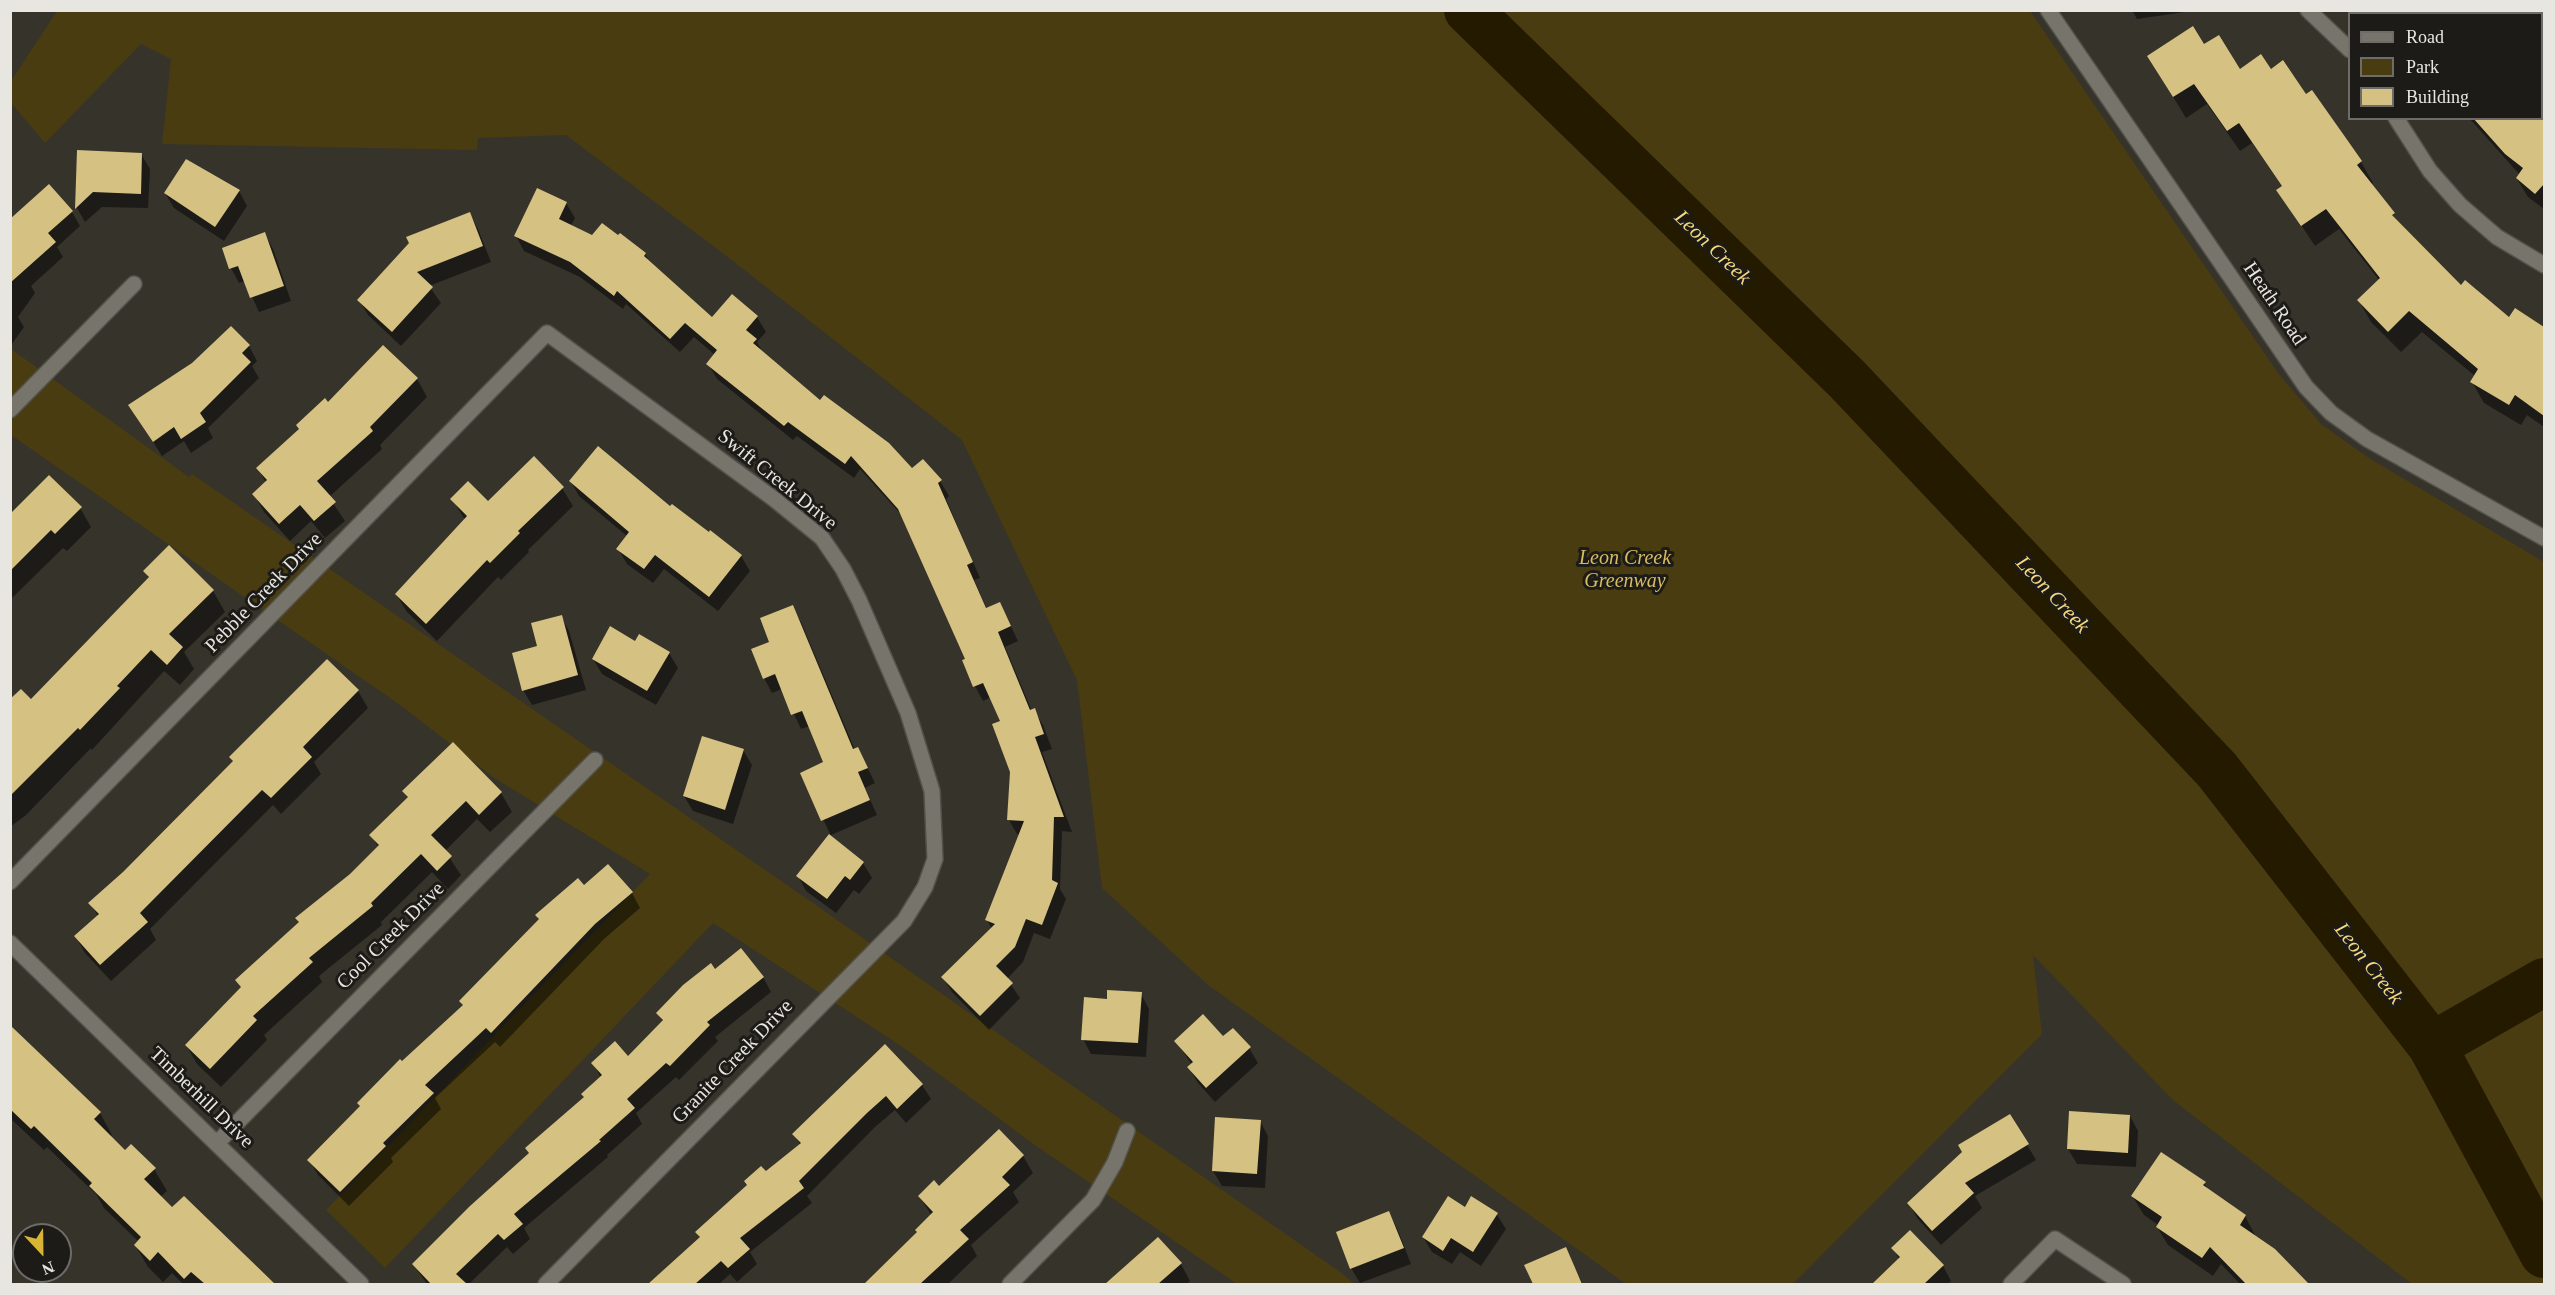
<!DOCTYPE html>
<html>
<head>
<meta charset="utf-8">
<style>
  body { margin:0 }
  #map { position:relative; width:2555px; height:1295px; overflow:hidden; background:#36332b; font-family:"Times New Roman",serif }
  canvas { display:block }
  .frame { position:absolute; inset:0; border:12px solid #e8e6e1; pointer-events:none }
  .legend { position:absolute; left:2348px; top:12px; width:195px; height:108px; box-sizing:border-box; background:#1c1b17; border:2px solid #6e6c68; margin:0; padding:8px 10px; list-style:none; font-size:18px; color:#e8e6e1 }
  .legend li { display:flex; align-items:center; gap:12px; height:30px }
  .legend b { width:30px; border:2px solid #6e6c68 }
  .north { position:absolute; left:12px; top:1223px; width:60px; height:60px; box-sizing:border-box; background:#1c1b17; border:2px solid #6e6c68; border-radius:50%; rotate:158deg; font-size:16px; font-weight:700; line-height:24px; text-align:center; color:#e8e6e1 }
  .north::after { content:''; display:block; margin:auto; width:21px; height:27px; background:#d8b434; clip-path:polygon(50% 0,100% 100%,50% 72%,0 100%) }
</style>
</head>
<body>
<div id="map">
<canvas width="2555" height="1295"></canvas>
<div class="frame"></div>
<ul class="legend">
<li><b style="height:8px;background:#77746b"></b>Road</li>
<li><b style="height:16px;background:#493c11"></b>Park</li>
<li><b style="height:16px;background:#d5c182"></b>Building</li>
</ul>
<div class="north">N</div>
</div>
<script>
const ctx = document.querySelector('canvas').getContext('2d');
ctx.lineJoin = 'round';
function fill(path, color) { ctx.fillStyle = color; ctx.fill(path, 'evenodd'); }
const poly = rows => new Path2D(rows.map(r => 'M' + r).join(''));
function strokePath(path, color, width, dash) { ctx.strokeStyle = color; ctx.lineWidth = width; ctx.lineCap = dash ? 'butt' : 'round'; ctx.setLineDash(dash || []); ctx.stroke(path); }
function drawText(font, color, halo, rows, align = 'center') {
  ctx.font = font + ' "Times New Roman",serif'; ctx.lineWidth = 6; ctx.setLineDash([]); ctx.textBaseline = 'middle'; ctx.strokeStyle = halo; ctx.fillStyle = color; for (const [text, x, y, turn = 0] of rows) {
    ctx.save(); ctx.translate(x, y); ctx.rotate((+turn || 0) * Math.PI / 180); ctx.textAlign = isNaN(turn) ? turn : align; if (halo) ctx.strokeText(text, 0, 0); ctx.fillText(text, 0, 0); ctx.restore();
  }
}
const green = poly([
  [57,11,2030,11,2278,373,2321,424,2369,458,2544,562,2544,1284,2412,1284,2174,1101,2033,955,2042,1034,1793,1284,1626,1284,1208,985,1102,888,1077,680,962,440,729,258,566,135,478,138,477,150,162,144,171,59,141,44,45,143,11,103,11,81],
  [11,349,189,477,192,474,816,905,1057,1075,1336,1269,1355,1284,1237,1284,1032,1143,901,1046,713,923,385,1268,326,1210,650,874,493,777,400,705,11,435]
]);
const shadow = poly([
  [2132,10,2185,10,2185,12,2137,19],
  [2395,10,2496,10,2499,14,2392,14],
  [2204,46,2239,71,2270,71,2306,96,2361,162,2373,183,2371,185,2401,227,2461,287,2509,320,2515,310,2544,328,2544,427,2527,415,2521,425,2484,403,2472,382,2475,376,2422,332,2401,352,2371,322,2359,301,2379,280,2339,229,2315,246,2278,190,2283,187,2252,143,2240,151,2207,104,2186,118,2161,77],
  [2542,111,2544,113,2544,209,2528,197,2517,179,2520,175,2469,118,2542,118],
  [79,152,141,154,150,169,148,208,102,207,85,222,77,208],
  [239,191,247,206,224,241,174,208,165,193],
  [566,203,575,218,571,226,593,237,645,254,650,263,713,319,732,296,757,317,766,332,757,342,763,353,820,402,911,470,940,481,949,496,946,499,980,578,974,580,987,609,1000,604,1018,641,1005,647,1032,711,1034,710,1043,725,1052,749,1042,752,1072,832,1062,831,1060,889,1066,899,1050,939,1034,933,1023,962,1007,979,1020,998,989,1030,952,992,943,978,992,929,987,920,1020,835,1017,834,1009,820,1011,772,1001,722,991,697,983,701,975,686,967,660,905,519,860,469,854,478,797,436,793,440,717,379,708,364,715,355,694,337,680,352,626,304,623,309,580,277,524,251,516,236],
  [72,212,80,226,57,247,63,257,31,286,35,293,18,317,24,327,12,344,10,343,10,221],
  [470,214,478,229,491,262,429,286,441,303,401,346,368,315,359,300],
  [265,234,273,249,291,301,259,312,245,281,239,283,231,268],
  [231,328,249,346,257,361,252,366,259,378,208,428,213,438,191,453,184,441,162,456,139,420],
  [417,379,427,397,380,445,382,449,329,497,345,521,325,538,311,521,290,541,264,512,254,494,266,483,258,468,328,404],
  [571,482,670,508,709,534,711,532,741,556,750,571,718,611,664,569,653,583,627,564,618,549,628,537,579,496],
  [562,488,573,506,528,550,529,552,501,580,498,577,437,641,407,612,396,594,465,520,452,499,488,503],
  [80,508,91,527,67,551,63,548,10,600,10,514],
  [145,571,213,591,225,612,184,652,194,669,180,685,164,671,92,750,91,748,26,815,10,827,10,733,31,702,149,579],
  [792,607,801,622,855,750,858,749,875,783,865,788,877,815,829,836,830,834,802,774,825,763,810,726,801,729,782,689,772,693,764,678,771,643],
  [561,616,569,631,586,690,532,705,523,690,539,647],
  [636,643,669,653,678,668,656,705,602,674,593,659],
  [327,661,358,691,368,708,314,762,321,774,281,814,273,805,150,929,156,940,111,981,85,953,76,937,98,916,90,903,124,873,234,762],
  [453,744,501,793,512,812,490,832,477,819,445,851,461,875,448,889,432,872,381,922,382,925,319,976,322,982,264,1035,267,1040,221,1087,197,1064,186,1045,379,848,371,835,409,799,404,791],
  [743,750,752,765,733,824,693,811,684,796],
  [863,863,872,878,859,894,854,890,836,913,806,891,798,876],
  [584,887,632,893,640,908,604,939,500,1047,495,1042,435,1098,441,1109,391,1158,393,1162,349,1206,318,1175,309,1160,402,1063,464,1006,540,921,537,915],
  [715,971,763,977,771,992,715,1037,718,1041,679,1080,676,1077,636,1113,642,1124,607,1155,608,1157,524,1228,530,1239,513,1254,507,1247,469,1284,427,1284,413,1264,530,1154,585,1098,601,1078,593,1063,628,1058,663,1022,658,1013],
  [1141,994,1149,1009,1146,1057,1091,1054,1083,1039,1108,1000],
  [10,1026,100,1113,112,1135,110,1137,125,1152,154,1169,167,1191,160,1197,172,1209,184,1198,273,1284,183,1284,172,1273,163,1282,148,1267,135,1245,139,1242,104,1208,96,1194,47,1147,44,1150,10,1118],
  [1223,1038,1249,1048,1258,1063,1215,1102,1198,1083,1189,1068,1192,1065,1176,1041],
  [885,1046,922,1085,931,1099,906,1123,895,1110,875,1127,807,1196,812,1203,750,1252,757,1264,737,1282,730,1274,719,1284,650,1284,700,1238,697,1232,801,1146,794,1134],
  [2010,1116,2036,1160,1975,1196,1982,1208,1941,1245,1917,1218,1909,1203],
  [2130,1116,2138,1131,2136,1167,2077,1164,2068,1149],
  [1260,1121,1268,1136,1265,1188,1222,1186,1213,1171],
  [999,1131,1023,1156,1033,1173,1013,1192,1019,1202,971,1245,977,1256,948,1284,866,1284,918,1233,932,1216,919,1196,939,1188],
  [2204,1183,2210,1192,2245,1216,2255,1235,2254,1237,2274,1250,2307,1284,2240,1284,2221,1264,2213,1276,2168,1245,2157,1227,2158,1225,2144,1215,2133,1197],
  [1472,1198,1497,1215,1506,1229,1481,1266,1460,1252,1452,1264,1432,1252,1423,1237,1465,1209],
  [1389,1213,1397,1228,1411,1264,1360,1283,1351,1268],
  [1893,1248,1943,1266,1951,1281,1948,1284,1874,1284,1899,1259],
  [1565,1249,1583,1284,1534,1284,1526,1266],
  [1181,1264,1190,1281,1187,1284,1115,1284]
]);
const river = poly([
  [1468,10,1847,379,2217,770,2432,1046,2544,1254],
  [2432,1046,2544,982]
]);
const building = poly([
  [2193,26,2204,44,2219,35,2240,69,2261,54,2271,69,2283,60,2306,94,2312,90,2348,141,2362,161,2357,165,2395,213,2392,215,2461,285,2465,280,2509,317,2515,308,2544,327,2544,416,2515,395,2509,405,2470,382,2478,369,2409,311,2388,332,2357,300,2380,278,2326,209,2301,226,2276,190,2282,186,2239,123,2227,131,2194,84,2173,97,2147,56],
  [2473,118,2544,118,2544,184,2535,194,2516,178,2523,168,2505,154],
  [77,150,142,153,141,194,93,192,75,209],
  [186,159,240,190,215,227,164,193],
  [49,184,73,211,48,233,56,242,10,283,10,219],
  [537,188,567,202,559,219,592,235,602,223,618,235,620,233,646,253,644,256,712,317,732,294,758,316,746,330,757,339,753,343,820,400,824,395,889,443,912,468,923,459,942,480,938,483,973,562,967,565,986,608,1000,602,1011,626,998,632,1030,710,1035,708,1044,734,1035,737,1064,817,1054,817,1052,880,1058,883,1042,925,1026,919,1015,947,996,966,1013,983,980,1016,941,977,995,924,985,920,1024,821,1007,820,1010,772,992,724,1000,721,983,683,973,687,962,660,965,659,898,509,851,456,845,464,788,422,784,426,706,364,717,350,685,323,670,339,617,291,614,296,570,262,514,236],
  [470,212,483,246,417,272,433,287,392,332,357,300,409,243,406,237],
  [265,232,284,286,250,298,238,266,229,269,222,248],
  [231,326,250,345,242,353,251,362,200,413,206,422,181,439,174,427,153,442,128,405,192,363],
  [383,345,418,378,370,427,373,431,317,481,336,502,314,521,300,505,279,524,252,494,267,480,256,468,299,429,296,425,325,398,328,402],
  [598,446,670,506,672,504,709,532,710,530,742,555,709,597,655,555,644,569,616,549,629,532,569,481],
  [534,456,564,487,518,531,520,533,490,563,487,560,426,624,395,594,467,516,450,499,468,481,488,501],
  [49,475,82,507,55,534,51,530,10,571,10,514],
  [169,545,214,590,169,634,183,647,167,665,151,650,117,686,120,688,80,730,78,728,10,796,10,699,21,689,31,699,149,577,143,571],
  [793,605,853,749,858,747,868,768,858,772,870,800,821,821,800,773,823,762,802,711,791,715,775,674,763,679,751,649,769,642,760,618],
  [562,615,578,675,522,691,512,653,537,646,531,623],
  [610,626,635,641,639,634,670,652,647,691,592,659],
  [327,659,359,690,303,747,312,757,271,798,262,790,140,913,148,922,100,965,74,936,99,914,88,903,123,872,233,761,229,757],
  [702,736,744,749,725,810,683,796],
  [453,742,502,792,479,815,466,801,431,835,452,856,437,871,421,854,371,903,373,906,309,958,313,962,253,1016,257,1020,210,1069,185,1045,241,987,235,980,299,922,295,918,350,874,379,845,369,835,408,797,402,791],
  [829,834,864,862,850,880,845,876,827,899,796,876],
  [608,864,633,892,595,924,491,1033,486,1028,425,1085,434,1093,383,1143,386,1146,340,1192,307,1160,360,1106,357,1103,400,1059,402,1061,463,1005,459,1001,539,919,535,915,578,878,584,885],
  [741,948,764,977,707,1022,710,1025,670,1066,666,1063,627,1099,635,1108,599,1140,601,1141,514,1214,523,1224,504,1240,498,1234,456,1274,467,1284,431,1284,412,1264,470,1206,529,1153,525,1148,584,1097,581,1094,602,1075,591,1063,615,1041,628,1056,663,1020,656,1013,683,985,711,963,715,969],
  [1107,990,1142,992,1138,1043,1081,1040,1084,997,1107,999],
  [1203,1014,1223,1036,1233,1028,1251,1047,1206,1088,1187,1067,1193,1062,1174,1041],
  [10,1025,101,1112,94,1119,125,1150,131,1144,156,1168,144,1179,172,1207,184,1196,275,1284,205,1284,191,1272,184,1279,158,1252,150,1261,134,1245,141,1237,89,1186,92,1183,34,1126,31,1129,10,1109],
  [885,1044,923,1084,897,1109,886,1096,867,1113,799,1181,804,1188,740,1238,750,1249,728,1268,721,1261,695,1284,648,1284,700,1237,695,1232,747,1185,744,1181,761,1166,766,1171,801,1143,792,1134],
  [2069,1111,2130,1115,2128,1153,2067,1149],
  [2010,1114,2029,1144,1965,1183,1974,1193,1932,1231,1907,1203,1962,1152,1958,1145],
  [1215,1117,1261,1120,1257,1174,1212,1171],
  [999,1129,1024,1155,1002,1177,1010,1185,960,1230,969,1239,920,1284,864,1284,917,1232,915,1230,933,1212,918,1196,934,1180,939,1186],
  [2161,1152,2206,1182,2203,1185,2246,1215,2240,1225,2275,1249,2309,1284,2246,1284,2210,1247,2202,1258,2156,1227,2162,1217,2131,1196],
  [1448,1196,1465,1207,1471,1196,1498,1213,1473,1252,1451,1238,1443,1251,1422,1237],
  [1389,1211,1404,1248,1350,1269,1336,1232],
  [1910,1230,1944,1265,1924,1284,1872,1284,1900,1257,1891,1248],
  [1158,1237,1182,1263,1158,1284,1105,1284],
  [1566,1247,1582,1284,1533,1284,1524,1265]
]);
const minor = poly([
  [2048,10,2306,387,2331,413,2367,439,2544,538],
  [2308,10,2350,50],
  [2396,118,2430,171,2460,205,2497,237,2544,265],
  [10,410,134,284],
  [10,882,547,333,774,499,822,538,843,569,859,600,908,713,932,791,935,859,925,887,904,921,546,1284],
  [10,943,361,1284],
  [217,1143,595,760],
  [1010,1284,1093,1200,1115,1162,1127,1131],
  [2011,1284,2055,1239,2123,1284]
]);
const streetNames = [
  ["Heath Road",2274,304,56],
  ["Swift Creek Drive",777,480,39],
  ["Pebble Creek Drive",264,593,-46],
  ["Cool Creek Drive",391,936,-45],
  ["Granite Creek Drive",733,1062,-46],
  ["Timberhill Drive",201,1098,44]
];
const parkNames = [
  ["Leon Creek",1625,559],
  ["Greenway",1625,582]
];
const waterNames = [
  ["Leon Creek",1712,248,44],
  ["Leon Creek",2052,595,47],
  ["Leon Creek",2368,964,52]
];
fill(green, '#493c11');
fill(shadow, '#0007');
strokePath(river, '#241a00', 48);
fill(building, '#d5c182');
strokePath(minor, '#525049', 18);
strokePath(minor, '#77746b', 15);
drawText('20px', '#e8e6e1', '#1c1b17', streetNames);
drawText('italic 20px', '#d8bc61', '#1c1b17', parkNames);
drawText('italic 21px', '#f5d87e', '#1c1b17', waterNames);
</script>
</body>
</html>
